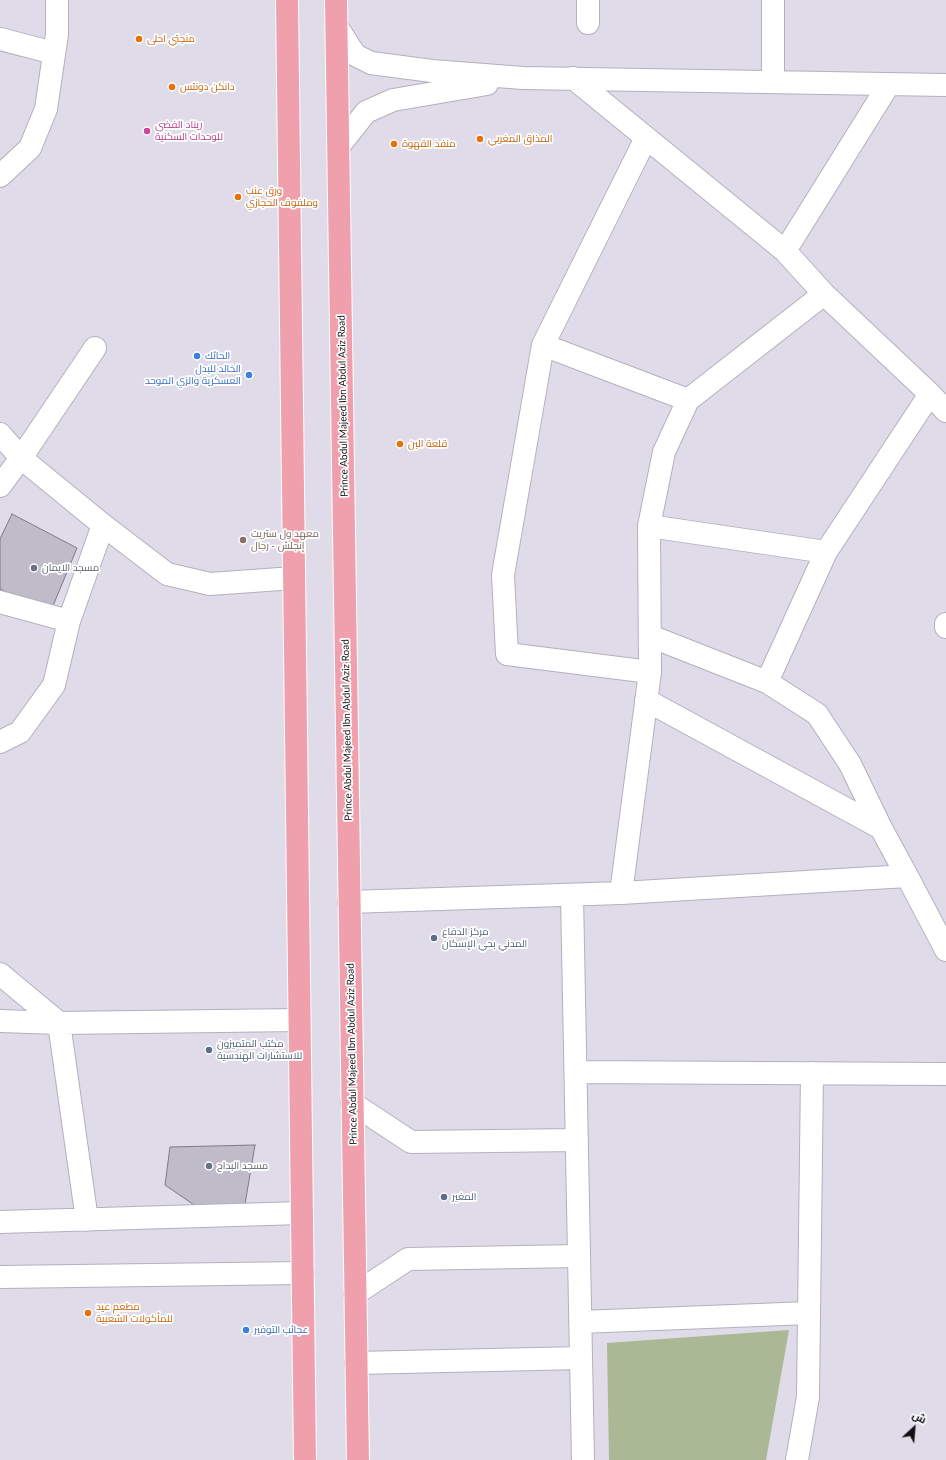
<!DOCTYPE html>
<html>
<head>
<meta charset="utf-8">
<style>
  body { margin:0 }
  #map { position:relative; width:946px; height:1460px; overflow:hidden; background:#dfdbe9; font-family:Lato,Cairo,sans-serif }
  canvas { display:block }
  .north { position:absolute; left:894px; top:1408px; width:40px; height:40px; -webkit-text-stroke:3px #fff; paint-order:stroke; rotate:26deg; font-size:11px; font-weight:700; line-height:16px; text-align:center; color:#121015 }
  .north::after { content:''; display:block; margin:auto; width:14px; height:18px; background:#121015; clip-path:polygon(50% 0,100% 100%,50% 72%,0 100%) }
</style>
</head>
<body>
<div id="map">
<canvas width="946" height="1460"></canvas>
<div class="north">ش</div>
</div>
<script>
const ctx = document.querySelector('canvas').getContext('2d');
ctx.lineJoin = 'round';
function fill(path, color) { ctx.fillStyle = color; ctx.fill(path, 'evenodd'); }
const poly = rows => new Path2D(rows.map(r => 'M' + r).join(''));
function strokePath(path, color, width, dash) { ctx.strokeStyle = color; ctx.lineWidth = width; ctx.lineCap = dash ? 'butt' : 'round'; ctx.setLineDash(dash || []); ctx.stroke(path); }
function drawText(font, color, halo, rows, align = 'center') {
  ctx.font = font + ' Lato,Cairo,sans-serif'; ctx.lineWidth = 3.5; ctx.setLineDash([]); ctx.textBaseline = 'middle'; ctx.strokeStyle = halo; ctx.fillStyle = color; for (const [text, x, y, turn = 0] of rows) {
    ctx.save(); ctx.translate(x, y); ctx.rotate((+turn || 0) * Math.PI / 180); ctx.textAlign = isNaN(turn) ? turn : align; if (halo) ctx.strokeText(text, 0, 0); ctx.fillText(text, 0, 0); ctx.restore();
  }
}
const green = poly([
  [789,1330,766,1460,609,1460,607,1343]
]);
const building = poly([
  [12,514,77,548,50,613,0,589,0,539,12,514],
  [255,1145,244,1210,203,1211,165,1185,170,1147,255,1145]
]);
const minor = poly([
  [588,23,588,0],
  [337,27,355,55,371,63,432,71,523,78,946,85],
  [0,39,54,53],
  [573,78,785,251,824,294,930,394,946,411],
  [773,82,773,0],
  [646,138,543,345,503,575,507,654,650,672],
  [339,146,366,112,393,100,487,84],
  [0,176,30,148,46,109,57,34,57,0],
  [785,251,889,84],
  [543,345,688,400],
  [0,434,21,458,103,525,167,574,210,584,294,578],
  [0,486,21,458,95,348],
  [649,526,826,552],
  [0,602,69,621],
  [946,624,946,627],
  [650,636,767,682,817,714,850,764,881,828],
  [767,682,826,552,930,394],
  [646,700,881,828,907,876],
  [0,742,20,732,54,685,69,621,103,525],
  [621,893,650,672,649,526,664,452,688,400,824,294],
  [572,895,583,1460],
  [349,902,621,893,907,876,946,950],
  [0,974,59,1023,87,1220],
  [0,1021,59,1023,299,1020],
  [576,1072,946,1074],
  [352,1103,411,1142,577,1140],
  [0,1222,302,1213],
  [0,1277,303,1273],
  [355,1294,408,1259,579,1256],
  [580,1322,809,1313],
  [356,1363,581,1358],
  [797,1460,808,1397,812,1073]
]);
const major = poly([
  [287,0,305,1460],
  [336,0,358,1460]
]);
const markers = [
  [139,39,4,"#e8710a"],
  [172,87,4,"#e8710a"],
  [147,131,4,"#d1479c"],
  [480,139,4,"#e8710a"],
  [394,144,4,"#e8710a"],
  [238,197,4,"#e8710a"],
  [197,356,4,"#3f7fe0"],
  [249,375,4,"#3f7fe0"],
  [400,444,4,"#e8710a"],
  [243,540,4,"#8d6e63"],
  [34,568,4,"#6b7280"],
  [434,938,4,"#5c6f8a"],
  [209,1050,4,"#5c6f8a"],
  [209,1166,4,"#6b7280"],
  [444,1197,4,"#5c6f8a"],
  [88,1313,4,"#e8710a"],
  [246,1330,4,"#3f7fe0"]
];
const foodNames = [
  ["منجتي احلى",147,39],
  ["دانكن دونتس",180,87],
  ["المذاق المغربي",488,139],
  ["منفذ القهوة",402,144],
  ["ورق عنب",246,191],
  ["وملفوف الحجازي",246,203],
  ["قلعة البن",408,444],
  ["مطعم عيد",96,1307],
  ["للمأكولات الشعبية",96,1319]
];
const hotelNames = [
  ["ريناد الفضي",155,125],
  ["للوحدات السكنية",155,137]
];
const shopNames = [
  ["الحائك",205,356],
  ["الخالد للبدل",241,369,"right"],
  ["العسكرية والزي الموحد",241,381,"right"],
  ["عجائب التوفير",254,1330]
];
const streetNames = [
  ["Prince Abdul Majeed Ibn Abdul Aziz Road",343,406,-91],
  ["Prince Abdul Majeed Ibn Abdul Aziz Road",347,730,-91],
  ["Prince Abdul Majeed Ibn Abdul Aziz Road",352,1054,-91]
];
const educationNames = [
  ["معهد ول ستريت",251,534],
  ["إنجلش - رجال",251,546]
];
const worshipNames = [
  ["مسجد الايمان",42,568],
  ["مسجد البداح",217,1166]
];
const serviceNames = [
  ["مركز الدفاع",442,932],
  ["المدني بحي الإسكان",442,944],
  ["مكتب المتميزون",217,1044],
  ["للاستشارات الهندسية",217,1056],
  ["المغير",452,1197]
];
fill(green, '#aab895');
fill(building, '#bfbbc8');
strokePath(building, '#7d7a86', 1);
strokePath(minor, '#b4b0bd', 24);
strokePath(major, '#fff', 24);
strokePath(minor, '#fff', 22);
strokePath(major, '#f0a0ad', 22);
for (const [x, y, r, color] of markers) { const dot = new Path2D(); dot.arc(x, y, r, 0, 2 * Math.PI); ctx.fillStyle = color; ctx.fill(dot); strokePath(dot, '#fff', 1.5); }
drawText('10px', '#c56008', '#fff', foodNames, 'left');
drawText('10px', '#b23c85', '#fff', hotelNames, 'left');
drawText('10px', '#366cbe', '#fff', shopNames, 'left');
drawText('10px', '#121015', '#fff', streetNames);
drawText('10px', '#785e54', '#fff', educationNames, 'left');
drawText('10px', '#5b616d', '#fff', worshipNames, 'left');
drawText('10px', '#4e5e75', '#fff', serviceNames, 'left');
</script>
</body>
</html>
